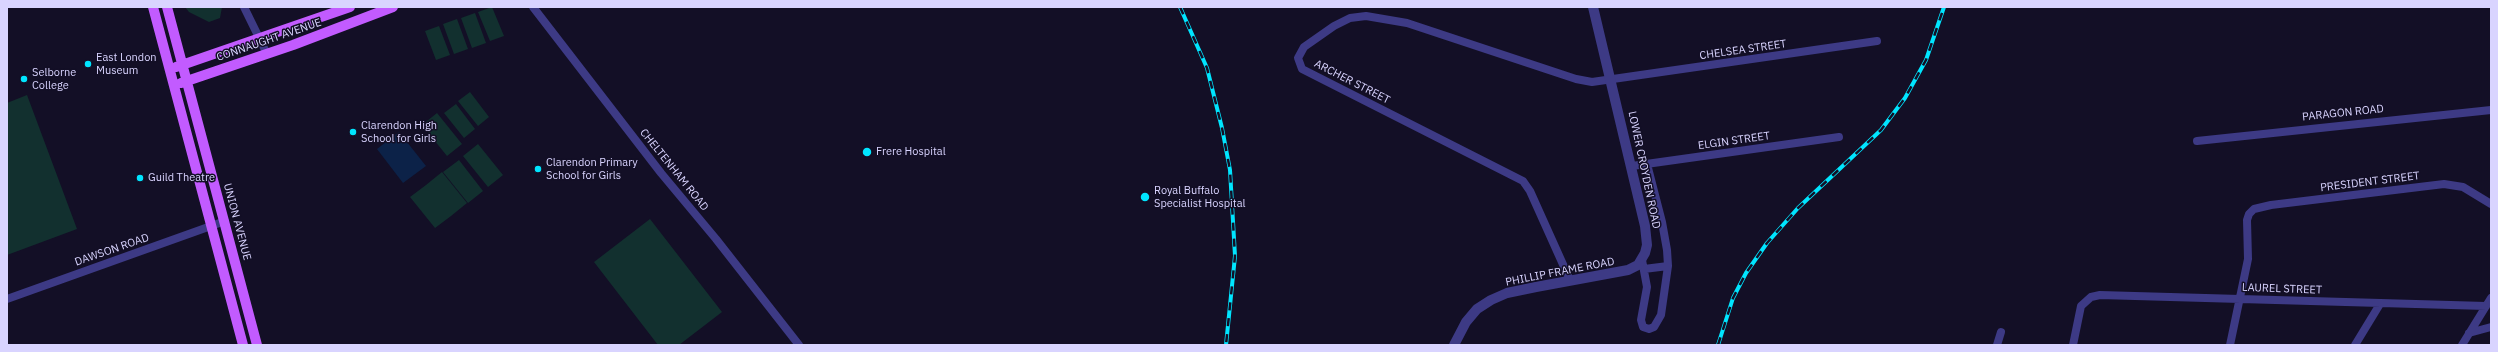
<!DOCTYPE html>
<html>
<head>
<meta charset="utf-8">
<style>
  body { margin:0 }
  #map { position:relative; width:2498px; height:352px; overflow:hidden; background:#130f26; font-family:"IBM Plex Sans",sans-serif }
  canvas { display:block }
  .frame { position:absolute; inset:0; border:8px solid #d9d4ff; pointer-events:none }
</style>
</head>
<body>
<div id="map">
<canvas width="2498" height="352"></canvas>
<div class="frame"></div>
</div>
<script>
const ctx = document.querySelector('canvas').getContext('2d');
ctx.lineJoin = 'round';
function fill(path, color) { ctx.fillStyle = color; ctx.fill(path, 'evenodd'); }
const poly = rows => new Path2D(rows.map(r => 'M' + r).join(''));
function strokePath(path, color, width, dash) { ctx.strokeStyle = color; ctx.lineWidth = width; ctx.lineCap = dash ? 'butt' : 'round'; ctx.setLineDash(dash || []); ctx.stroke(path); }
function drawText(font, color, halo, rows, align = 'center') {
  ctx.font = font + ' "IBM Plex Sans",sans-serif'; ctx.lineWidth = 3; ctx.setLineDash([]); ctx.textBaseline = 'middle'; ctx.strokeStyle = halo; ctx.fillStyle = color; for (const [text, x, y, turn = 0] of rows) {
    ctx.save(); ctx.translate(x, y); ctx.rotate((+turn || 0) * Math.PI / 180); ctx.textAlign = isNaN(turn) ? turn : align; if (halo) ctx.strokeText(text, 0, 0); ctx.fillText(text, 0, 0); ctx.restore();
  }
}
const green = poly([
  [185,7,222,7,220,18,209,22,189,12],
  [492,7,504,36,490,41,478,12],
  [475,13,486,43,472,48,461,18],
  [457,19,468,49,454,54,443,24],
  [439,26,450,55,436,60,425,31],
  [470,92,489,117,478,126,458,101],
  [27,95,77,229,7,255,7,103],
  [456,104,475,129,464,138,444,113],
  [437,113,462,144,447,156,422,125],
  [478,144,503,175,488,187,463,156],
  [459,160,483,191,468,203,443,172],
  [442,172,467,203,451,216,426,185],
  [426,185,451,216,435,228,410,197],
  [650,219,722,312,679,345,658,345,594,262]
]);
const water = poly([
  [399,132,426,166,403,183,377,149]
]);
const minor = poly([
  [244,7,267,54],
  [533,7,661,173,716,239,799,345],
  [2197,141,2491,110],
  [1632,166,1839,137],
  [1642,260,1647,287,1641,320,1643,327,1649,329,1654,327,1661,315,1668,266,1667,250,1662,222,1647,164],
  [1644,269,1668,266],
  [1570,280,1530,191,1523,181,1302,69,1298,58,1304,47,1334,26,1350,18,1366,16,1407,23,1576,79,1592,82,1877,41],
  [7,299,225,221],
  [2469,333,2491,327],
  [1997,345,2001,332],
  [2073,345,2081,306,2091,297,2100,295,2486,306],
  [2230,345,2248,259,2247,220,2249,214,2254,209,2271,205,2444,184,2463,187,2491,204],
  [2355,345,2380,304],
  [2462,345,2491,298]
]);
const tertiary = poly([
  [1454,345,1466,322,1477,309,1491,300,1507,293,1536,287,1628,270,1638,265,1645,253,1647,245,1645,226,1593,7]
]);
const primary = poly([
  [153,7,243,345],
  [167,7,257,345],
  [176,67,350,7],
  [181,83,293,45,393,7]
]);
const rail = poly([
  [1180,7,1207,68,1222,128,1230,170,1235,256,1226,345],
  [1718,345,1733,298,1746,273,1767,243,1798,208,1881,130,1905,98,1926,60,1944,7]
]);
const markers = [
  [88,64,4,"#00e5ff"],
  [24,79,4,"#00e5ff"],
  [353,132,4,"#00e5ff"],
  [867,152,5,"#00e5ff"],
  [538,169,4,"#00e5ff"],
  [140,178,4,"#00e5ff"],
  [1145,197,5,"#00e5ff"]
];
const streetNames = [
  ["CONNAUGHT AVENUE",269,40,-19],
  ["CHELSEA STREET",1743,50,-8],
  ["ARCHER STREET",1352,82,27],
  ["PARAGON ROAD",2343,113,-6],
  ["ELGIN STREET",1734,141,-8],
  ["CHELTENHAM ROAD",674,170,51],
  ["LOWER CROYDEN ROAD",1644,170,78],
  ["PRESIDENT STREET",2370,182,-7],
  ["UNION AVENUE",237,222,75],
  ["DAWSON ROAD",112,250,-19],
  ["PHILLIP FRAME ROAD",1560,272,-11],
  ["LAUREL STREET",2282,289,2]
];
const poiNames = [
  ["East London",96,58],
  ["Museum",96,71],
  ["Selborne",32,73],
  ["College",32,86],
  ["Clarendon High",361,126],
  ["School for Girls",361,139],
  ["Frere Hospital",876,152],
  ["Clarendon Primary",546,163],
  ["School for Girls",546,176],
  ["Guild Theatre",148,178],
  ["Royal Buffalo",1154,191],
  ["Specialist Hospital",1154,204]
];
fill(green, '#12302f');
fill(water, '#0c2248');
strokePath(minor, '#3d3a85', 8);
strokePath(tertiary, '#3d3a85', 10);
strokePath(primary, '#c25bff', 10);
strokePath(rail, '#00e5ff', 4);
strokePath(rail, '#130f26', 2.5, [8]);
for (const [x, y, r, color] of markers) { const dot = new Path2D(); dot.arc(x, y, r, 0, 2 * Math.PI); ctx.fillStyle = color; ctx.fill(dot); strokePath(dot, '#130f26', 1.5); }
drawText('11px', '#d9d4ff', '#130f26', streetNames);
drawText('11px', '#d9d4ff', '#130f26', poiNames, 'left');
</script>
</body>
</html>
